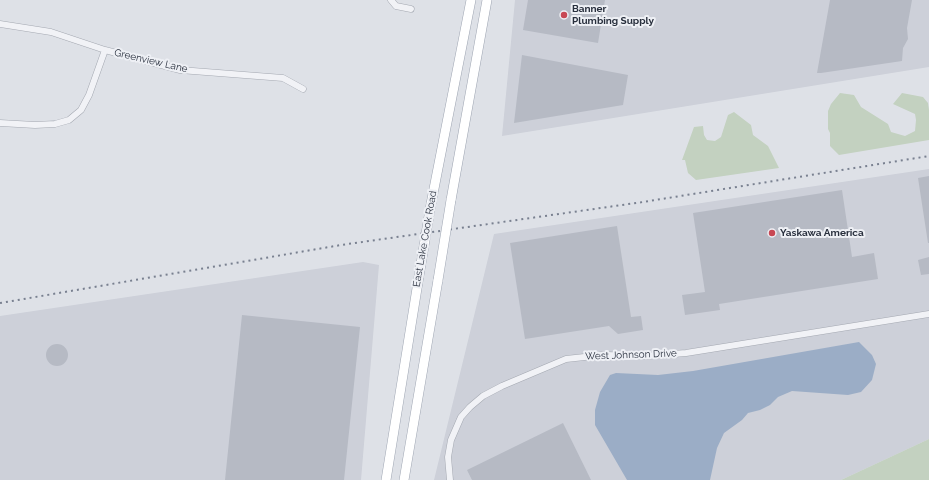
<!DOCTYPE html>
<html>
<head>
<meta charset="utf-8">
<style>
  body { margin:0 }
  canvas { display:block; background:#dee1e7 }
</style>
</head>
<body>
<canvas width="929" height="480"></canvas>
<script>
const ctx = document.querySelector('canvas').getContext('2d');
ctx.lineJoin = 'round';
function fill(path, color) { ctx.fillStyle = color; ctx.fill(path, 'evenodd'); }
const poly = rows => new Path2D(rows.map(r => 'M' + r).join(''));
function strokePath(path, color, width, dash) { ctx.strokeStyle = color; ctx.lineWidth = width; ctx.lineCap = dash ? 'butt' : 'round'; ctx.setLineDash(dash || []); ctx.stroke(path); }
function drawText(font, color, halo, rows, align = 'center') {
  ctx.font = font + ' Raleway,sans-serif'; ctx.lineWidth = 4; ctx.setLineDash([]); ctx.textBaseline = 'middle'; ctx.strokeStyle = halo; ctx.fillStyle = color; for (const [text, x, y, turn = 0] of rows) {
    ctx.save(); ctx.translate(x, y); ctx.rotate((+turn || 0) * Math.PI / 180); ctx.textAlign = isNaN(turn) ? turn : align; if (halo) ctx.strokeText(text, 0, 0); ctx.fillText(text, 0, 0); ctx.restore();
  }
}
const built = poly([
  [515,0,929,0,929,67,502,136],
  [929,169,929,439,841,480,434,480,494,234],
  [363,262,379,265,361,480,0,480,0,316]
]);
const green = poly([
  [840,93,854,95,861,107,888,124,891,132,905,136,915,131,916,120,915,114,893,104,902,93,923,97,928,103,929,110,929,140,839,155,830,146,830,133,828,129,828,111,831,104],
  [734,112,751,125,753,135,768,146,779,168,696,180,688,173,685,160,682,160,694,127,703,126,704,135,707,140,715,141,721,137,728,115],
  [929,439,929,480,841,480]
]);
const water = poly([
  [859,342,872,355,876,364,872,380,861,392,848,395,792,391,778,397,770,405,760,410,748,413,742,420,724,433,717,448,710,480,627,480,595,425,595,410,600,392,610,375,616,373,658,375,693,371]
]);
const building = poly([
  [528,0,605,0,598,43,523,30],
  [830,0,912,0,907,28,908,39,903,48,902,61,821,73,817,73],
  [522,55,628,75,623,105,514,123],
  [929,176,929,243,928,243,918,178],
  [842,190,852,257,874,253,878,279,719,304,720,310,685,315,682,295,705,292,693,213],
  [617,226,631,317,641,316,643,330,618,334,609,326,525,339,510,243],
  [929,257,929,274,921,275,918,260],
  [242,315,360,327,344,480,225,480],
  '46 355a11 11 0 1 1 22 0a11 11 0 1 1-22 0Z',
  [563,423,591,480,472,480,467,470]
]);
const minor = poly([
  [391,0,396,6,411,9],
  [0,24,51,32,105,50,180,70,283,78,303,89],
  [0,123,35,125,55,124,69,120,81,110,89,95,105,50],
  [450,480,448,457,451,440,461,417,470,407,483,396,502,386,566,359,603,355,647,356,686,353,929,314]
]);
const primary = poly([
  [451,200,487,0],
  [431,204,471,0],
  [386,480,419,276],
  [404,480,438,280]
]);
const rail = poly([
  [0,303,341,245,643,202,929,156]
]);
const primaryBridge = poly([
  [419,276,431,204],
  [438,280,451,200]
]);
const markers = [
  [564,15,4,"#c84854"],
  [772,233,4,"#c84854"]
];
const poiNames = [
  ["Banner",572,9],
  ["Plumbing Supply",572,21],
  ["Yaskawa America",780,233]
];
const streetNames = [
  ["Greenview Lane",151,61,13],
  ["East Lake Cook Road",425,239,-80],
  ["West Johnson Drive",631,355,-2]
];
fill(built, '#cdd0d9');
fill(green, '#c3d1c0');
fill(water, '#9badc6');
fill(building, '#b6bac4');
strokePath(minor, '#a4a8b1', 7);
strokePath(primary, '#9ea5b2', 10);
strokePath(minor, '#f1f2f6', 6);
strokePath(primary, '#fff', 9);
strokePath(rail, '#798090', 2, [2, 4]);
strokePath(primaryBridge, '#9ea5b2', 10, []);
strokePath(primaryBridge, '#fff', 9);
for (const [x, y, r, color] of markers) { const dot = new Path2D(); dot.arc(x, y, r, 0, 2 * Math.PI); ctx.fillStyle = color; ctx.fill(dot); strokePath(dot, '#eef0f5', 1.5); }
drawText('bold 10px', '#282f3d', '#eef0f5', poiNames, 'left');
drawText('10px', '#282f3d', '#eef0f5', streetNames);
</script>
</body>
</html>
